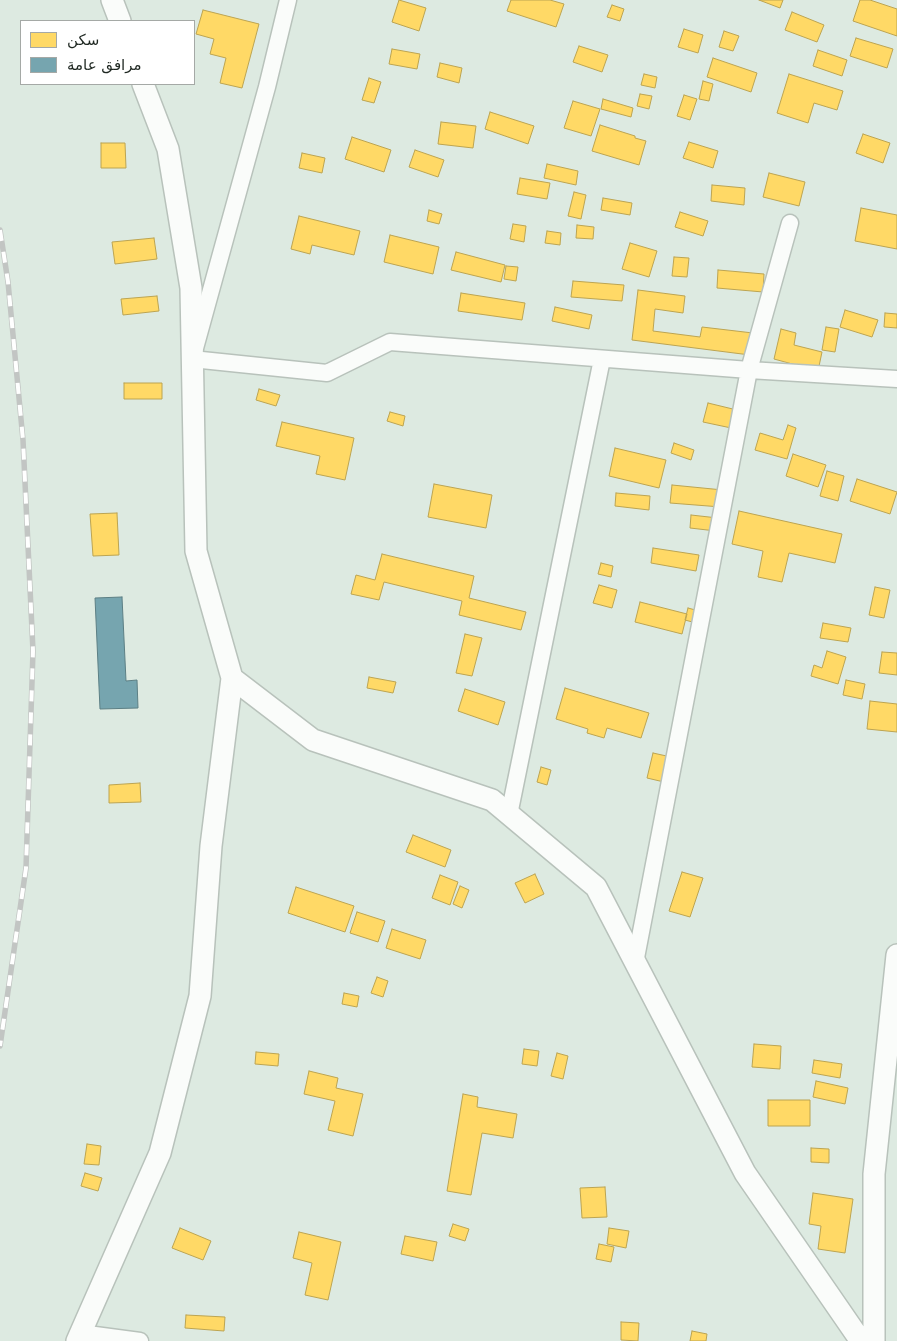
<!DOCTYPE html>
<html>
<head>
<meta charset="utf-8">
<style>
  body { margin:0 }
  #map { position:relative; width:897px; height:1341px; overflow:hidden; background:#ddeae1; font-family:"DejaVu Sans","Noto Naskh Arabic",sans-serif }
  canvas { display:block }
  .legend { position:absolute; left:20px; top:20px; width:175px; height:65px; box-sizing:border-box; background:#fff; border:1px solid #a5a9a6; margin:0; padding:6px 9px; list-style:none; font-size:15px; color:#1e2721 }
  .legend li { display:flex; align-items:center; gap:10px; height:25px }
  .legend b { width:25px; border:1px solid #a5a9a6 }
</style>
</head>
<body>
<div id="map">
<canvas width="897" height="1341"></canvas>
<ul class="legend">
<li><b style="height:14px;background:#ffd966"></b>سكن</li>
<li><b style="height:14px;background:#76a5af"></b>مرافق عامة</li>
</ul>
</div>
<script>
const ctx = document.querySelector('canvas').getContext('2d');
ctx.lineJoin = 'round';
function fill(path, color) { ctx.fillStyle = color; ctx.fill(path, 'evenodd'); }
const poly = rows => new Path2D(rows.map(r => 'M' + r).join(''));
function strokePath(path, color, width, dash) { ctx.strokeStyle = color; ctx.lineWidth = width; ctx.lineCap = dash ? 'butt' : 'round'; ctx.setLineDash(dash || []); ctx.stroke(path); }
const homes = poly([
  [399,0,426,8,419,31,392,22,399,0],
  [511,0,550,0,564,4,556,27,507,11,511,0],
  [759,0,783,0,780,8,759,0],
  [860,0,870,0,897,9,897,36,853,21,860,0],
  [612,5,624,9,620,21,607,17,612,5],
  [203,10,259,24,242,88,220,83,226,58,210,54,214,39,196,34,203,10],
  [792,12,824,25,817,42,785,30,792,12],
  [684,29,703,35,698,53,678,47,684,29],
  [724,31,739,36,733,51,719,47,724,31],
  [856,38,893,49,887,68,850,56,856,38],
  [579,46,608,55,602,72,573,62,579,46],
  [392,49,420,54,417,69,389,64,392,49],
  [818,50,847,60,842,76,813,66,818,50],
  [713,58,757,73,751,92,707,77,713,58],
  [440,63,462,68,459,83,437,77,440,63],
  [644,74,657,77,655,88,641,85,644,74],
  [789,74,843,91,837,110,814,103,808,123,777,113,789,74],
  [369,78,381,82,374,103,362,100,369,78],
  [703,81,713,84,709,101,699,99,703,81],
  [640,94,652,96,649,109,637,106,640,94],
  [684,95,697,99,690,120,677,116,684,95],
  [603,99,633,108,631,117,601,109,603,99],
  [573,101,600,109,591,136,564,128,573,101],
  [490,112,534,126,528,144,485,129,490,112],
  [441,122,476,126,473,148,438,144,441,122],
  [600,125,635,136,635,138,646,141,639,165,592,151,600,125],
  [863,134,890,143,883,163,856,153,863,134],
  [352,137,391,150,384,172,345,159,352,137],
  [689,142,718,151,713,168,683,158,689,142],
  [101,143,125,143,126,168,101,168,101,143],
  [415,150,444,160,438,177,409,167,415,150],
  [302,153,325,158,322,173,299,168,302,153],
  [547,164,578,171,576,185,544,178,547,164],
  [769,173,805,182,799,206,763,197,769,173],
  [520,178,550,183,547,199,517,194,520,178],
  [712,185,745,188,744,205,711,201,712,185],
  [574,192,586,195,581,219,568,216,574,192],
  [603,198,632,203,630,215,601,210,603,198],
  [861,208,897,215,897,249,855,241,861,208],
  [429,210,442,214,439,224,427,221,429,210],
  [680,212,708,221,703,236,675,227,680,212],
  [299,216,360,231,354,255,312,245,310,254,291,249,299,216],
  [513,224,526,226,524,242,510,239,513,224],
  [577,225,594,227,593,239,576,238,577,225],
  [547,231,561,233,560,245,545,243,547,231],
  [390,235,439,247,433,274,384,262,390,235],
  [154,238,157,259,115,264,112,242,154,238],
  [630,243,657,251,649,277,622,269,630,243],
  [456,252,505,265,501,282,451,270,456,252],
  [674,257,689,258,687,277,672,276,674,257],
  [506,266,518,267,516,281,504,279,506,266],
  [718,270,764,274,763,292,717,288,718,270],
  [573,281,624,285,622,301,571,297,573,281],
  [638,290,685,296,683,313,655,309,653,331,700,337,702,327,753,333,750,355,632,340,638,290],
  [461,293,525,303,522,320,458,311,461,293],
  [157,296,159,311,123,315,121,299,157,296],
  [555,307,592,315,589,329,552,321,555,307],
  [845,310,878,320,872,337,840,327,845,310],
  [885,313,897,314,897,328,884,327,885,313],
  [826,327,839,329,835,352,822,350,826,327],
  [781,329,796,333,794,345,822,352,818,371,774,359,781,329],
  [124,383,162,383,162,399,124,399,124,383],
  [259,389,280,395,276,406,256,400,259,389],
  [708,403,741,411,736,429,703,422,708,403],
  [390,412,405,416,403,426,387,421,390,412],
  [282,422,354,438,345,480,316,474,320,456,276,446,282,422],
  [788,425,796,428,787,459,755,450,760,433,783,440,788,425],
  [674,443,694,450,691,460,671,453,674,443],
  [615,448,666,460,659,488,609,476,615,448],
  [793,454,826,465,818,487,786,476,793,454],
  [827,471,844,476,838,501,820,496,827,471],
  [857,479,897,492,890,514,850,501,857,479],
  [434,484,492,495,486,528,428,517,434,484],
  [672,485,723,490,721,507,670,503,672,485],
  [616,493,650,496,649,510,615,506,616,493],
  [739,511,842,534,835,563,789,553,782,582,758,577,763,551,732,544,739,511],
  [117,513,119,555,93,556,90,514,117,513],
  [691,515,718,518,716,531,690,528,691,515],
  [653,548,699,555,696,571,651,563,653,548],
  [382,554,474,576,469,598,526,612,521,630,459,615,462,601,384,582,379,600,351,594,356,575,375,580,382,554],
  [601,563,613,566,611,577,598,574,601,563],
  [599,585,617,590,612,608,593,603,599,585],
  [875,587,890,590,884,618,869,615,875,587],
  [640,602,687,614,682,634,635,622,640,602],
  [688,608,699,611,696,623,685,620,688,608],
  [823,623,851,628,848,642,820,638,823,623],
  [465,634,482,638,472,676,456,673,465,634],
  [827,651,846,657,838,684,811,676,814,665,822,668,827,651],
  [882,652,897,653,897,675,879,673,882,652],
  [369,677,396,682,393,693,367,688,369,677],
  [846,680,865,684,862,699,843,695,846,680],
  [565,688,649,713,641,738,607,728,604,738,587,733,588,729,556,719,565,688],
  [465,689,505,702,498,725,458,711,465,689],
  [870,701,897,704,897,732,867,729,870,701],
  [653,753,671,757,664,782,647,778,653,753],
  [541,767,551,770,547,785,537,782,541,767],
  [140,783,141,802,109,803,109,785,140,783],
  [413,835,451,850,445,867,406,852,413,835],
  [682,872,703,878,690,917,669,911,682,872],
  [535,874,544,894,525,903,515,883,535,874],
  [440,875,458,882,450,905,432,898,440,875],
  [460,886,469,890,462,908,453,904,460,886],
  [296,887,354,906,345,932,288,913,296,887],
  [357,912,385,921,378,942,350,933,357,912],
  [392,929,426,940,420,959,386,948,392,929],
  [377,977,388,981,383,997,371,993,377,977],
  [344,993,359,996,357,1007,342,1004,344,993],
  [754,1044,781,1046,780,1069,752,1067,754,1044],
  [524,1049,539,1051,537,1066,522,1064,524,1049],
  [256,1052,279,1054,278,1066,255,1064,256,1052],
  [557,1053,568,1056,563,1079,551,1076,557,1053],
  [814,1060,842,1064,840,1078,812,1073,814,1060],
  [309,1071,338,1078,336,1088,363,1094,353,1136,328,1130,335,1101,304,1094,309,1071],
  [816,1081,848,1088,845,1104,813,1097,816,1081],
  [463,1094,478,1097,477,1107,517,1114,513,1138,482,1133,471,1195,447,1191,463,1094],
  [768,1100,810,1100,810,1126,768,1126,768,1100],
  [87,1144,101,1146,99,1165,84,1164,87,1144],
  [811,1148,829,1149,829,1163,811,1162,811,1148],
  [85,1173,102,1178,98,1191,81,1186,85,1173],
  [605,1187,607,1217,582,1218,580,1188,605,1187],
  [813,1193,853,1199,845,1253,818,1249,821,1226,809,1224,813,1193],
  [453,1224,469,1229,465,1241,449,1236,453,1224],
  [180,1228,211,1241,203,1260,172,1248,180,1228],
  [609,1228,629,1231,626,1248,607,1244,609,1228],
  [299,1232,341,1242,328,1300,305,1295,312,1263,293,1258,299,1232],
  [405,1236,437,1242,433,1261,401,1254,405,1236],
  [599,1244,614,1247,611,1262,596,1259,599,1244],
  [186,1315,225,1317,224,1331,185,1328,186,1315],
  [621,1322,639,1323,638,1341,621,1340,621,1322],
  [692,1331,707,1334,706,1341,690,1341,692,1331]
]);
const public = poly([
  [122,597,126,681,137,680,138,708,100,709,95,598,122,597]
]);
const minor = poly([
  [288,0,267,87,192,359,327,373,390,342,749,370,897,379],
  [509,815,602,359],
  [635,963,749,370,790,223],
  [80,1333,140,1341]
]);
const tertiary = poly([
  [112,0,120,21],
  [143,84,168,149,191,288,196,551,232,678,313,740,492,800,596,887,745,1173,856,1334,862,1341],
  [77,1341,160,1153,200,996,211,846,232,678],
  [874,1341,874,1174,897,955]
]);
const rail = poly([
  [0,230,8,282,23,440,33,651,26,868,0,1046]
]);
fill(homes, '#ffd966');
strokePath(homes, '#bca451', 1);
fill(public, '#76a5af');
strokePath(public, '#5c7f84', 1);
strokePath(minor, '#b8c2bb', 19);
strokePath(tertiary, '#b8c2bb', 24);
strokePath(minor, '#fafcfa', 16);
strokePath(tertiary, '#fafcfa', 21);
strokePath(rail, '#c2c5c3', 5.5);
strokePath(rail, '#fff', 4, [11]);
</script>
</body>
</html>
